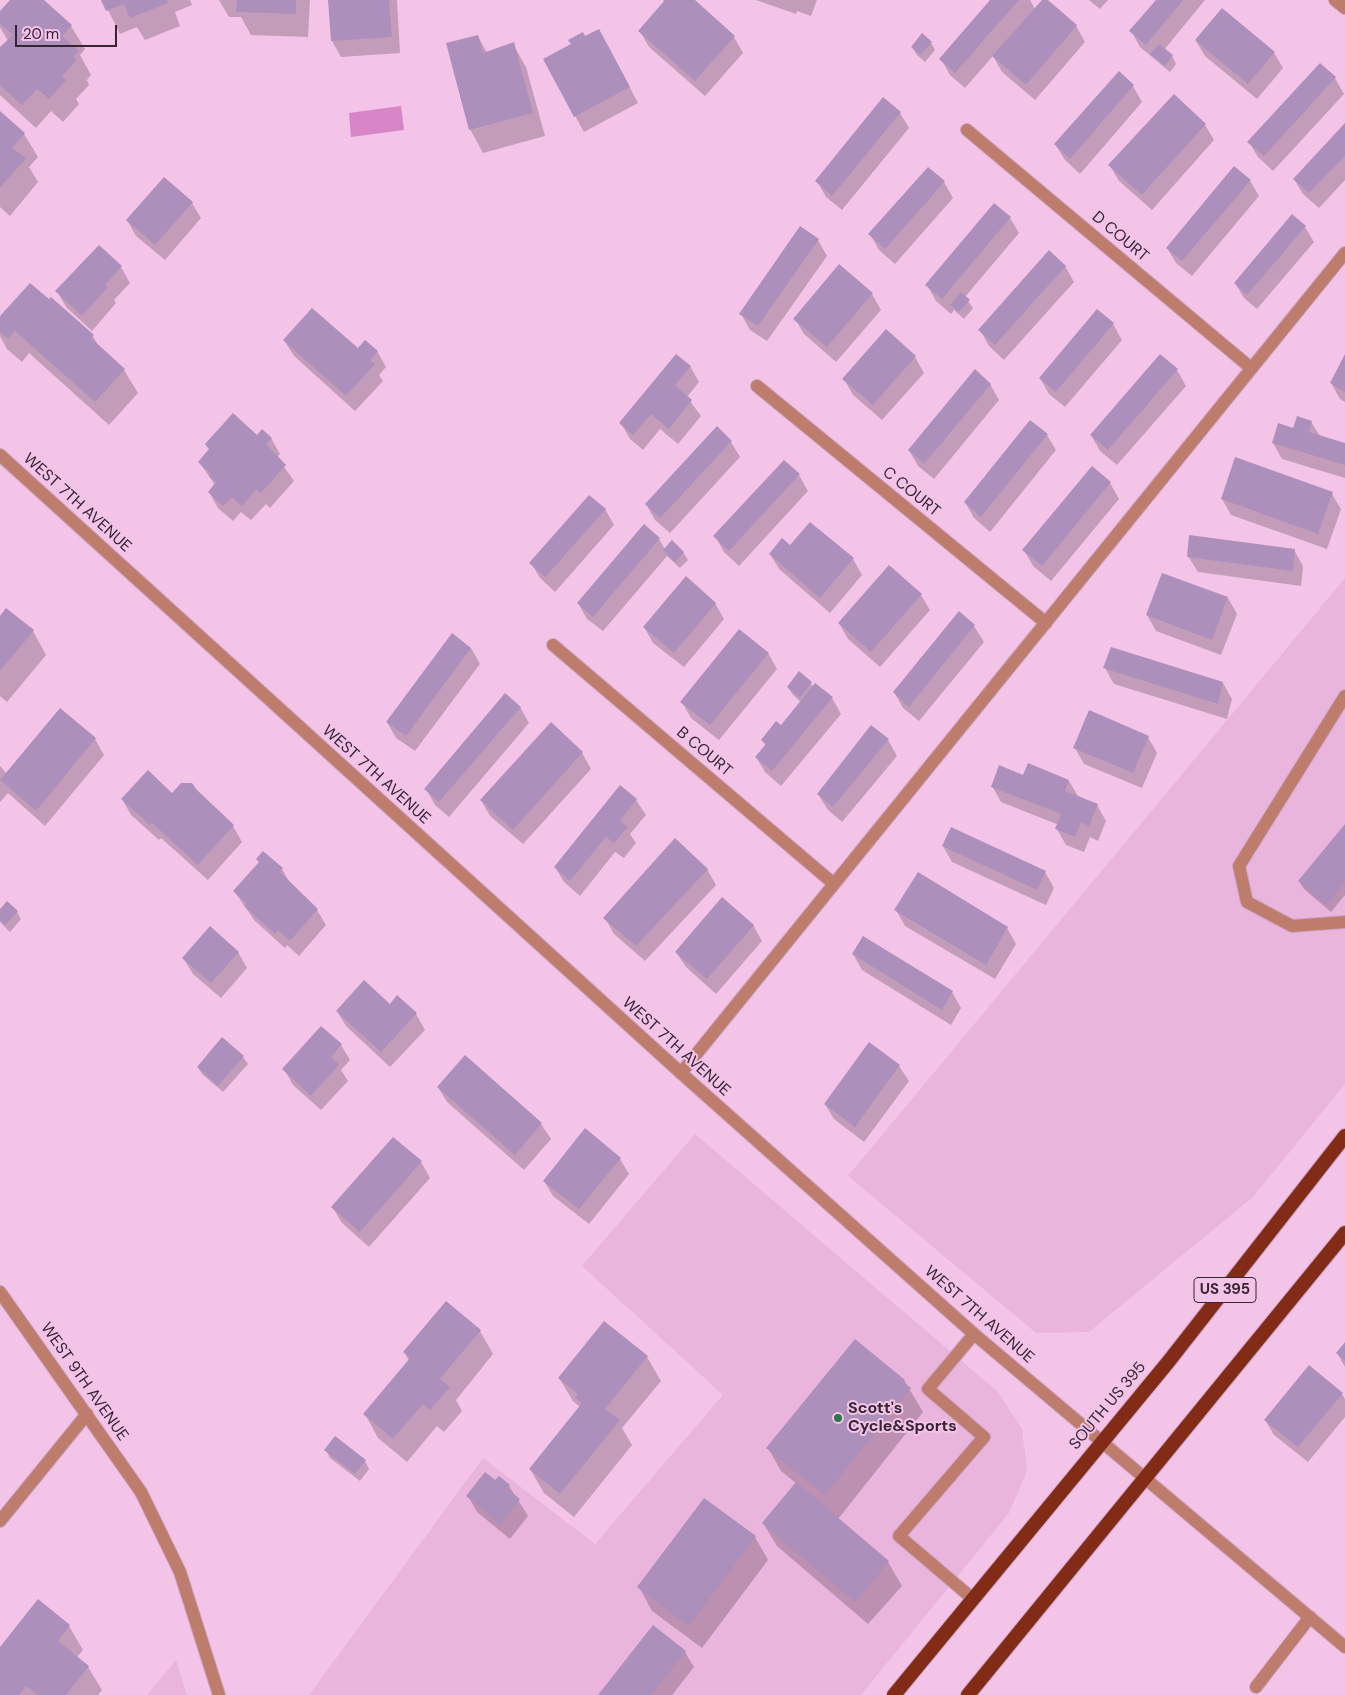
<!DOCTYPE html>
<html>
<head>
<meta charset="utf-8">
<style>
  body { margin:0 }
  #map { position:relative; width:1345px; height:1695px; overflow:hidden; background:#f3c4e8; font-family:"DM Sans",sans-serif }
  canvas { display:block }
  .scale { position:absolute; left:15px; top:25px; width:102px; height:22px; box-sizing:border-box; border:2px solid #362432; border-top:0; padding-left:6px; font-size:15px; line-height:18px; white-space:nowrap; color:#362432; -webkit-text-stroke:4px #f3c4e8; paint-order:stroke }
</style>
</head>
<body>
<div id="map">
<canvas width="1345" height="1695"></canvas>
<div class="scale">20 m</div>
</div>
<script>
const ctx = document.querySelector('canvas').getContext('2d');
ctx.lineJoin = 'round';
function fill(path, color) { ctx.fillStyle = color; ctx.fill(path, 'evenodd'); }
const poly = rows => new Path2D(rows.map(r => 'M' + r).join(''));
function strokePath(path, color, width, dash) { ctx.strokeStyle = color; ctx.lineWidth = width; ctx.lineCap = dash ? 'butt' : 'round'; ctx.setLineDash(dash || []); ctx.stroke(path); }
function drawText(font, color, halo, rows, align = 'center') {
  ctx.font = font + ' "DM Sans",sans-serif'; ctx.lineWidth = 4; ctx.setLineDash([]); ctx.textBaseline = 'middle'; ctx.strokeStyle = halo; ctx.fillStyle = color; for (const [text, x, y, turn = 0] of rows) {
    ctx.save(); ctx.translate(x, y); ctx.rotate((+turn || 0) * Math.PI / 180); ctx.textAlign = isNaN(turn) ? turn : align; if (halo) ctx.strokeText(text, 0, 0); ctx.fillText(text, 0, 0); ctx.restore();
  }
}
const built = poly([
  [1345,578,1345,1084,1253,1197,1089,1332,1036,1333,848,1176],
  [695,1134,998,1392,1022,1429,1027,1471,1009,1513,861,1695,309,1695,483,1458,595,1544,723,1395,582,1266],
  [176,1660,187,1695,147,1695]
]);
const water = poly([
  [401,106,404,130,351,137,349,113]
]);
const shadow = poly([
  [11,0,42,0,71,26,85,49,80,55,91,75,87,80,89,85,76,99,79,104,63,122,51,111,36,128,0,95,0,50,8,41,0,27,0,12],
  [103,0,190,0,192,5,175,12,180,26,145,40,137,27,120,34],
  [219,0,310,0,308,37,251,35,241,17,229,17],
  [329,0,397,0,400,53,341,57,332,41],
  [663,0,693,0,734,37,743,53,705,96,649,47,640,31,665,3],
  [756,0,817,0,811,16,797,11,796,14],
  [992,0,1030,0,1035,9,1043,0,1046,0,1076,26,1085,42,1035,100,1002,72,993,56,965,88,950,75,941,59],
  [1089,0,1108,0,1100,9],
  [1157,0,1205,0,1164,50,1172,56,1176,64,1170,72,1140,47,1131,31],
  [478,36,487,53,513,44,526,67,545,136,483,153,470,129],
  [585,38,608,46,638,103,584,132,544,60],
  [1196,41,1274,53,1283,68,1257,99,1205,56],
  [931,43,935,50,925,62,917,55,912,47],
  [1335,78,1344,94,1273,171,1258,157,1249,142],
  [1133,86,1142,102,1080,174,1065,160,1055,144],
  [0,113,24,134,38,157,29,167,38,182,10,216,0,207],
  [900,113,909,128,842,210,826,197,817,181],
  [1205,125,1214,140,1152,210,1119,181,1110,166],
  [1345,125,1345,180,1319,208,1303,194,1294,179],
  [928,169,944,182,953,198,895,264,879,250,870,234],
  [1250,181,1259,196,1192,276,1176,263,1167,248],
  [192,203,201,218,165,260,136,236,127,220],
  [1010,218,1019,233,965,297,973,308,964,319,954,310,951,314,936,301,927,285],
  [1305,227,1314,242,1257,309,1244,298,1235,283],
  [818,240,827,256,767,341,750,330,741,314],
  [81,264,121,267,130,283,114,300,116,303,92,331,66,307,57,291],
  [1065,266,1074,282,1004,360,989,346,980,330],
  [872,294,881,310,836,362,804,334,795,319],
  [1097,311,1113,324,1122,340,1065,407,1049,394,1040,378],
  [0,318,93,336,99,347,124,370,138,393,109,425,29,353,22,362,7,349,0,336],
  [886,331,915,357,924,373,882,420,853,395,844,379],
  [284,340,377,351,386,367,379,375,383,381,355,411,294,356],
  [1345,357,1345,402,1340,399,1331,383],
  [690,366,699,382,687,397,701,416,678,444,660,429,643,450,630,439,621,423],
  [1177,370,1186,386,1117,465,1100,451,1091,435],
  [990,384,999,400,934,479,918,466,909,450],
  [1311,422,1320,436,1345,444,1345,478,1282,459,1273,443],
  [717,428,731,442,740,457,670,533,655,520,646,504],
  [1047,435,1056,450,990,532,974,518,965,502],
  [257,437,271,438,280,454,277,457,294,481,270,508,266,504,251,520,241,512,233,521,218,508,209,492,215,485,199,462],
  [1092,468,1110,483,1119,499,1051,581,1033,566,1024,550],
  [799,475,808,491,739,566,724,552,715,536],
  [1332,494,1341,509,1327,549,1231,515,1222,499],
  [605,509,614,525,555,592,540,578,531,563],
  [659,539,665,549,683,552,688,560,680,568,667,556,603,631,587,619,578,603],
  [791,547,853,559,862,575,830,613,779,569,770,554],
  [1294,550,1303,566,1301,586,1198,572,1188,556],
  [1162,574,1228,598,1237,614,1221,655,1156,631,1147,615],
  [921,595,930,610,880,667,848,639,839,623],
  [715,603,724,619,684,667,653,643,644,627],
  [959,613,974,626,984,642,919,721,903,708,894,692],
  [0,618,33,631,46,655,7,702,0,696],
  [471,648,480,664,415,751,396,738,387,722],
  [768,653,777,669,719,740,691,718,682,702],
  [1105,668,1223,683,1232,699,1227,719,1114,684],
  [799,673,814,687,832,698,841,714,781,786,765,772,756,757,766,746,762,740,781,727,801,702,793,695,788,687],
  [520,707,529,723,449,817,435,805,426,789],
  [60,710,95,739,104,755,45,826,8,793,0,802,0,766,7,774],
  [551,724,582,753,591,769,523,844,490,816,481,800],
  [1148,737,1157,753,1142,788,1084,764,1075,748],
  [888,740,897,756,842,822,828,810,818,794],
  [1024,776,1069,781,1078,796,1097,805,1106,821,1098,841,1090,837,1084,852,1066,845,1057,829,1059,825,1001,802,992,786],
  [620,787,636,800,646,815,630,834,636,843,624,858,615,852,580,896,564,882,555,867],
  [196,791,233,826,242,842,208,880,161,838,159,840,131,815,122,799],
  [1345,826,1345,895,1331,912,1304,889,1299,881],
  [943,846,1045,872,1054,888,1046,905,952,862],
  [282,869,290,883,317,910,326,925,299,956,287,945,285,948,255,921,234,891],
  [707,869,716,885,645,961,614,934,605,918],
  [896,910,1007,928,1016,944,995,979,905,926],
  [0,911,17,912,21,919,10,932,0,922],
  [753,925,762,941,716,994,686,967,676,952],
  [864,937,952,992,961,1008,951,1025,862,970,853,954],
  [238,952,247,968,221,998,193,974,183,958],
  [390,1005,416,1014,425,1030,390,1067,346,1026,337,1011],
  [341,1045,350,1060,341,1070,348,1081,321,1110,293,1085,284,1069],
  [243,1057,248,1064,223,1092,202,1074,198,1067],
  [899,1066,909,1081,864,1142,834,1119,825,1104],
  [438,1087,541,1124,551,1139,524,1170,447,1102],
  [620,1159,629,1174,589,1224,553,1196,544,1181],
  [421,1162,430,1178,369,1247,342,1223,333,1208],
  [480,1331,493,1354,456,1400,462,1411,444,1432,437,1426,407,1462,378,1438,365,1414,409,1361,405,1353],
  [1345,1344,1345,1367,1337,1353],
  [647,1357,661,1381,622,1428,632,1445,574,1517,544,1493,530,1469,580,1407,573,1401,559,1378],
  [904,1380,923,1412,838,1519,888,1562,902,1586,868,1624,777,1546,763,1523,797,1484,781,1471,768,1448],
  [1342,1394,1345,1399,1345,1417,1308,1462,1274,1435,1265,1420],
  [326,1450,365,1461,369,1469,360,1481,330,1458],
  [499,1478,509,1486,528,1516,510,1539,477,1512,468,1496,496,1482],
  [755,1537,768,1560,702,1648,652,1611,639,1587],
  [38,1601,69,1626,83,1650,77,1657,88,1667,102,1690,98,1695,0,1695,0,1650],
  [685,1652,694,1667,672,1695,600,1695]
]);
const building = poly([
  [10,0,44,0,72,25,62,36,79,51,73,57,77,60,62,76,66,80,49,99,37,89,22,105,0,85,0,47,13,35,0,24,0,11],
  [101,0,167,0,168,3,130,18,124,4,106,11],
  [237,0,296,0,296,14,236,12],
  [328,0,389,0,392,37,331,41],
  [665,0,695,0,735,36,695,81,638,31],
  [990,0,1019,0,955,73,939,59],
  [1042,0,1048,0,1077,25,1026,85,992,56],
  [1156,0,1183,0,1146,45,1129,31],
  [1222,8,1275,52,1248,84,1195,40],
  [599,29,630,87,574,117,543,59,571,44,568,40,583,32,585,36],
  [922,33,932,42,921,55,911,47],
  [478,35,483,53,514,42,533,113,469,130,446,43],
  [1159,44,1173,55,1165,66,1150,54],
  [1320,63,1336,77,1264,156,1247,142],
  [1119,71,1134,85,1070,159,1054,144],
  [1174,94,1206,124,1142,195,1108,165],
  [883,97,901,112,832,196,815,181],
  [0,111,25,133,12,148,26,158,0,188],
  [1345,123,1345,156,1309,193,1293,179],
  [1234,166,1251,180,1182,261,1166,248],
  [928,167,945,181,885,249,868,234],
  [164,177,193,202,155,245,126,220],
  [994,203,1011,217,942,299,925,285],
  [1292,214,1306,226,1247,295,1234,283],
  [800,226,819,239,758,326,739,314],
  [99,245,122,266,105,285,108,287,82,316,55,291],
  [1049,250,1066,266,995,345,978,330],
  [839,264,873,293,827,347,793,319],
  [30,283,49,299,51,297,94,335,91,338,125,369,95,402,15,331,8,339,0,332,0,316],
  [961,292,970,300,959,312,950,305],
  [312,308,358,348,365,340,378,351,370,360,375,364,346,396,283,340],
  [1097,309,1114,323,1056,392,1039,378],
  [886,329,916,356,873,405,842,379],
  [676,354,691,366,675,385,692,400,669,429,651,414,633,435,619,423],
  [1160,354,1178,369,1108,450,1090,435],
  [1345,354,1345,392,1330,383],
  [975,369,991,384,924,464,908,450],
  [233,413,257,435,262,429,272,438,266,444,286,465,261,493,256,489,242,506,232,497,223,506,208,492,216,482,209,476,211,474,198,462,209,449,205,444],
  [1297,416,1312,421,1309,432,1345,443,1345,465,1272,443,1278,423,1293,428],
  [1030,420,1048,434,981,517,964,502],
  [717,426,732,441,660,518,645,504],
  [1235,457,1333,492,1318,534,1221,499],
  [784,460,800,474,729,551,713,536],
  [1092,466,1111,482,1042,566,1022,550],
  [589,495,606,509,545,577,529,563],
  [810,522,854,558,820,598,769,554,782,538,790,545],
  [644,524,660,538,593,617,577,603],
  [1189,535,1295,549,1293,571,1187,557],
  [672,540,684,552,675,562,663,550],
  [889,565,922,594,871,652,838,623],
  [1162,573,1228,597,1212,640,1146,615],
  [686,576,716,603,674,653,643,627],
  [6,608,34,630,0,671,0,616],
  [959,611,975,625,909,707,893,692],
  [739,629,769,653,710,725,680,702],
  [452,633,471,648,406,736,386,722],
  [1111,647,1223,682,1218,704,1103,668],
  [799,671,812,682,800,698,787,687],
  [815,683,833,697,772,771,755,757,766,744,761,740,776,721,781,725],
  [505,693,521,707,439,802,424,789],
  [60,708,96,738,36,811,0,780],
  [1089,710,1149,736,1133,773,1073,748],
  [551,722,583,752,513,830,480,800],
  [871,725,889,739,833,807,817,794],
  [1028,763,1069,780,1065,791,1098,804,1089,826,1081,822,1075,837,1055,829,1061,814,991,787,999,765,1023,775],
  [148,770,172,793,181,783,192,783,197,790,234,825,198,865,152,823,150,825,121,799],
  [620,785,637,799,620,821,628,827,614,843,606,837,570,881,554,867],
  [1345,824,1345,882,1326,905,1298,881],
  [951,827,1046,871,1037,890,942,846],
  [675,838,708,869,636,946,603,918],
  [263,851,283,868,280,872,318,909,290,941,278,930,275,934,244,906,246,903,233,891,259,862,256,859],
  [918,872,1008,927,986,965,894,910],
  [722,897,754,925,707,979,675,952],
  [7,901,18,911,5,925,0,920,0,909],
  [210,926,239,952,211,983,182,958],
  [863,936,953,991,942,1010,852,954],
  [364,980,390,1004,397,995,417,1013,381,1052,336,1011],
  [321,1026,342,1044,331,1057,339,1065,311,1096,282,1069],
  [222,1037,244,1056,218,1086,197,1067],
  [869,1042,900,1065,855,1127,824,1104],
  [465,1055,542,1123,515,1155,437,1087],
  [585,1128,621,1158,579,1209,543,1181],
  [393,1137,422,1161,360,1232,331,1207],
  [446,1301,481,1330,440,1379,450,1387,430,1410,423,1404,393,1439,363,1414,410,1358,403,1352],
  [604,1321,648,1356,605,1409,620,1420,560,1494,529,1469,582,1403,575,1398,578,1394,558,1378],
  [855,1339,905,1380,903,1382,911,1388,825,1495,766,1448],
  [1345,1342,1345,1361,1336,1353],
  [1309,1365,1343,1393,1298,1447,1264,1420],
  [335,1436,366,1460,355,1474,324,1450],
  [485,1472,495,1480,499,1476,510,1485,507,1489,520,1499,500,1524,466,1496],
  [796,1482,889,1561,855,1602,762,1523],
  [704,1498,756,1536,689,1626,637,1587],
  [38,1599,70,1625,58,1641,89,1666,66,1695,38,1695,26,1686,19,1695,0,1695,0,1647],
  [653,1625,686,1651,651,1695,598,1695]
]);
const service = poly([
  [1345,696,1239,866,1247,902,1292,926,1345,922],
  [141,1492,180,1572,219,1695],
  [973,1599,899,1536,984,1437,928,1389,974,1334],
  [1256,1687,1310,1617]
]);
const minor = poly([
  [1335,0,1345,8],
  [967,130,1251,368],
  [757,386,1046,623],
  [553,645,834,884],
  [681,1073,1345,253],
  [0,1292,141,1492],
  [0,1521,87,1414]
]);
const tertiary = poly([
  [0,455,681,1073,974,1334,1345,1647]
]);
const trunk = poly([
  [894,1695,1169,1361,1345,1136],
  [968,1695,1345,1233]
]);
const markers = [
  [838,1418,5,"#26794b"]
];
const shields = [
  [1225,1290,62]
];
const shieldNames = [
  ["US 395",1225,1290]
];
const streetNames = [
  ["D COURT",1120,237,40],
  ["C COURT",911,492,39],
  ["WEST 7TH AVENUE",77,503,42],
  ["B COURT",704,752,40],
  ["WEST 7TH AVENUE",376,775,42],
  ["WEST 7TH AVENUE",676,1047,42],
  ["WEST 7TH AVENUE",979,1315,41],
  ["WEST 9TH AVENUE",84,1382,55],
  ["SOUTH US 395",1108,1406,-50]
];
const poiNames = [
  ["Scott's",848,1409],
  ["Cycle&Sports",848,1427]
];
fill(built, '#eab5dd');
fill(water, '#d885c7');
fill(shadow, '#0003');
fill(building, '#ad8fbb');
strokePath(service, '#cda4c4', 14);
strokePath(minor, '#cda4c4', 14);
strokePath(tertiary, '#cda4c4', 14);
strokePath(trunk, '#cda4c4', 16);
strokePath(service, '#be7c6c', 12);
strokePath(minor, '#be7c6c', 12);
strokePath(tertiary, '#be7c6c', 12);
strokePath(trunk, '#822c17', 14);
for (const [x, y, r, color] of markers) { const dot = new Path2D(); dot.arc(x, y, r, 0, 2 * Math.PI); ctx.fillStyle = color; ctx.fill(dot); strokePath(dot, '#f3c4e8', 2); }
for (const [x, y, w] of shields) { const box = new Path2D(); box.roundRect(x - w / 2, y - 12.5, w, 25, 4); ctx.fillStyle = '#f3c4e8'; ctx.fill(box); strokePath(box, '#362432', 1); }
drawText('bold 15px', '#362432', null, shieldNames);
drawText('16px', '#362432', '#f3c4e8', streetNames);
drawText('bold 16px', '#362432', '#f3c4e8', poiNames, 'left');
</script>
</body>
</html>
